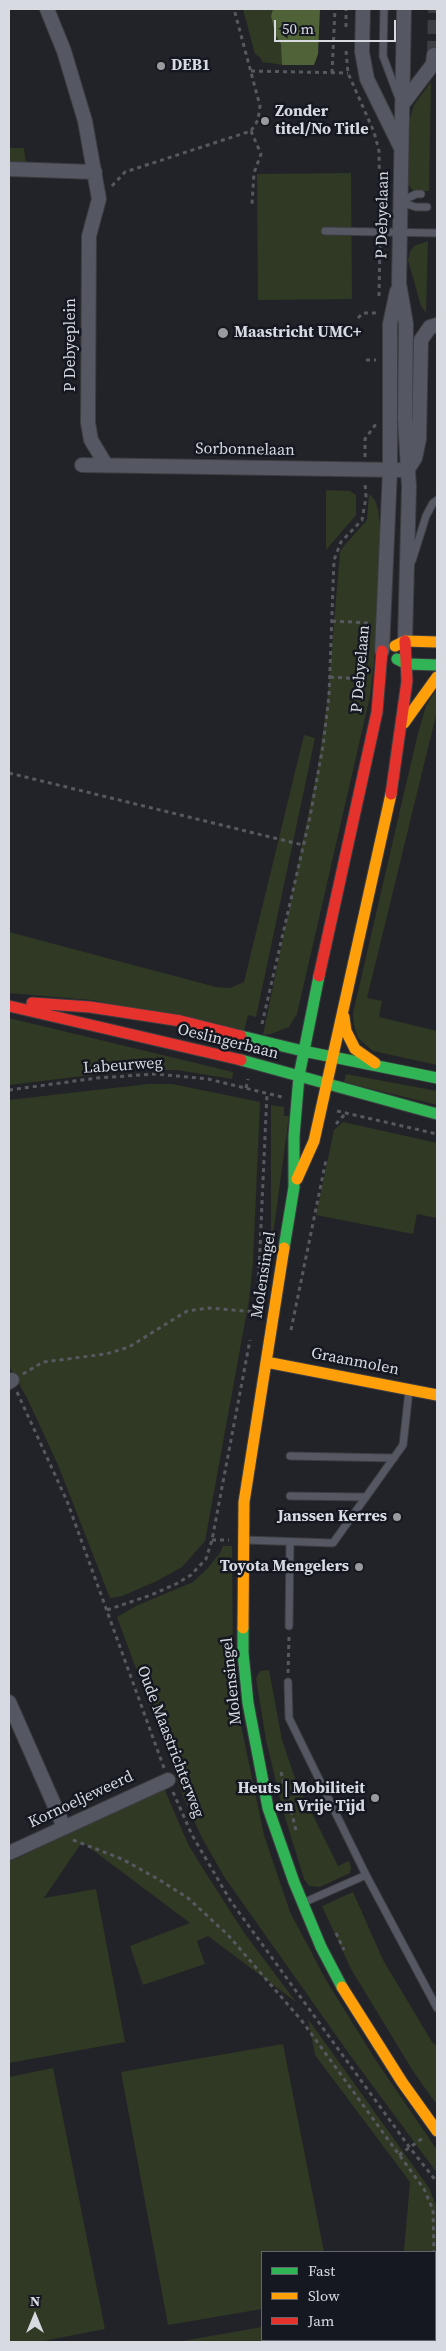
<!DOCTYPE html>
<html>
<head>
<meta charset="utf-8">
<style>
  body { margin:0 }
  #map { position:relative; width:446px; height:2351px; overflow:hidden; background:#222328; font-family:"Source Serif 4",serif }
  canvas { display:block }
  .frame { position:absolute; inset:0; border:10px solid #d8dae1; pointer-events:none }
  .legend { position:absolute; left:261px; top:2251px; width:175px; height:90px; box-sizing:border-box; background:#161821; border:1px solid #64666e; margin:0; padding:6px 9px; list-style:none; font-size:15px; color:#d8dae1 }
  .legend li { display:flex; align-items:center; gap:10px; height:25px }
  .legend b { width:25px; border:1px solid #64666e }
  .north { position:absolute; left:10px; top:2291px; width:50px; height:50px; -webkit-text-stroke:4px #161821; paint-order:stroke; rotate:0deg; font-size:14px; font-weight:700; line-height:20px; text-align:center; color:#d8dae1 }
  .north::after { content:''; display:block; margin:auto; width:18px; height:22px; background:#d8dae1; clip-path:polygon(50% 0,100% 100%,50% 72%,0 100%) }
  .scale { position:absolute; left:274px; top:20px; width:122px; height:22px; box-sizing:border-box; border:2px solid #d8dae1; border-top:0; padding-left:6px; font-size:15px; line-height:18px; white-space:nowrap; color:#d8dae1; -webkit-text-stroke:4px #161821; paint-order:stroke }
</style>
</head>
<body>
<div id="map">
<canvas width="446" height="2351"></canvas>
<div class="frame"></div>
<ul class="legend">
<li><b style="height:6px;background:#30b455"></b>Fast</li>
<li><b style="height:6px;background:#ff9f0a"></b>Slow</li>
<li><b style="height:6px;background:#e5322d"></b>Jam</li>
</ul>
<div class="north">N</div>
<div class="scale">50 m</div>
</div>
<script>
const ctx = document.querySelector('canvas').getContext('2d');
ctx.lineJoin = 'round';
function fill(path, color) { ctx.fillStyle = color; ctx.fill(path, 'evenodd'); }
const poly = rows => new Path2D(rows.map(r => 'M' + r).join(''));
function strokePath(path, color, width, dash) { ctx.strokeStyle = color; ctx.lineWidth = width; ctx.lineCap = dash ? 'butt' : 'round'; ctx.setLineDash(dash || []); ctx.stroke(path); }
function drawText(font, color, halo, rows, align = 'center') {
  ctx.font = font + ' "Source Serif 4",serif'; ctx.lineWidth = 5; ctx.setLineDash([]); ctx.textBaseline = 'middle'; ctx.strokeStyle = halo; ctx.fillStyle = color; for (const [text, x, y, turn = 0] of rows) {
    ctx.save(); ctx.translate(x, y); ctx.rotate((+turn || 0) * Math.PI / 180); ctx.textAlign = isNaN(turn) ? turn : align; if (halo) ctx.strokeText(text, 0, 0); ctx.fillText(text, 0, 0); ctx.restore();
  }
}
const green = poly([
  [243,9,273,9,271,16,275,34,281,44,284,65,262,62,261,58,255,54],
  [431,82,429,191,413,191,408,184,410,118,414,105],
  [9,148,24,148,26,165,9,165],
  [351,173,352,299,258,300,257,174],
  [428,241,426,313,421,306,408,260,410,252,414,246],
  [326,490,350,491,356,495,356,515,326,550],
  [369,494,375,500,378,509,381,535,374,662,370,696,297,1014,289,1027,271,1034,263,1035,317,772,327,705,340,552,343,547,367,520],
  [437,688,437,711,367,998,382,1001,379,1017,437,1031,437,1065,373,1051,358,1038,354,1025,353,1013,417,737,426,706],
  [304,735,315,738,256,1017,248,1015,244,1031,92,1000,9,993,9,932,216,987,230,988,244,982],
  [9,1018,233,1072,232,1079,177,1070,133,1070,9,1085],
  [346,1074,437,1091,437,1105,344,1082],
  [148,1084,172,1084,260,1102,253,1262,249,1300,205,1541,182,1567,157,1581,122,1596,110,1598,58,1465,28,1400,9,1366,9,1100],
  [271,1105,284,1107,284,1116,289,1116,271,1250],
  [343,1122,437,1143,437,1218,417,1214,413,1234,316,1215,334,1130],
  [223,1546,232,1546,233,1663,238,1711,264,1835,290,1912,326,1980,375,2059,437,2150,437,2173,350,2055,225,1878,202,1838,184,1799,117,1617,136,1606,193,1582,207,1569,220,1553],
  [269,1670,282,1740,296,1781,338,1866,349,1861,351,1867,350,1873,320,1887,309,1886,304,1879,282,1807,266,1740,256,1678,260,1671],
  [164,1788,188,1844,200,1864,245,1934,296,2002,208,1936,197,1941,205,1964,143,1985,130,1946,190,1923,82,1842,44,1898,96,1889,125,2042,9,2063,9,1862],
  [353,1892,383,1960,432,2042,437,2046,437,2102,435,2102,413,2071,351,1969,322,1906],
  [308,2019,429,2188,437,2208,437,2342,397,2342,397,2340,435,2340,435,2252,404,2252,410,2182,315,2055],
  [283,2044,324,2252,262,2252,262,2309,168,2325,121,2072],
  [53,2068,105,2329,38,2342,9,2342,9,2077],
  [262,2327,262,2340,342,2340,343,2342,177,2342]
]);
const water = poly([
  [273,9,320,9,318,54,314,65,282,65,281,44,275,34,271,16]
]);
const streetTunnel = poly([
  [434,55,435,9]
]);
const path = poly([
  [346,27,346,9],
  [346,51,348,73,374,132,379,151,380,221],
  [251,71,348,73],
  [332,73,335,9],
  [251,131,261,154,254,173,252,204],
  [112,186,125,172,251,131,258,120,260,106,234,9],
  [379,296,380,242],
  [358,318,363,313,378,313],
  [366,360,376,360],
  [365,457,365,439,376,424],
  [332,621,369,623],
  [330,677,365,679],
  [9,773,303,845],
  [262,1024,310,817,323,746,329,696,334,560,341,542,362,520,366,497,365,483],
  [246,1088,248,1079],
  [9,1090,97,1078,155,1074,208,1079,282,1097],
  [337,1111,437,1134],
  [336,1124,346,1113],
  [258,1292,267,1093],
  [291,1330,326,1160],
  [23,1374,43,1362,106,1354,129,1347,187,1311,210,1308,256,1312],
  [17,1392,67,1501,164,1768],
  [212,1540,229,1540],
  [107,1610,151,1595,176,1584,191,1575,206,1559,212,1540,250,1340],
  [288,1673,289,1637],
  [281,1772,297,1834],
  [173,1792,192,1835,230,1900,410,2148,437,2182],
  [73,1840,122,1859,158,1879,188,1898,228,1935,302,2021,424,2189,433,2210,434,2252],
  [336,1933,344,1950],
  [399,2155,423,2138],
  [435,2291,437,2323]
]);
const lane = poly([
  [384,9,383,56,398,96],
  [400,202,416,207,427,207],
  [400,202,416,194,421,194],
  [325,231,437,233],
  [412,561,426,516,433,503,437,500],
  [290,1456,394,1458],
  [290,1496,366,1497],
  [245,1540,333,1543,403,1445,409,1391],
  [289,1626,290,1542],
  [288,1682,289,1718,366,1875,437,2008],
  [305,1902,366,1875]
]);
const street = poly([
  [47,9,64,51,85,121,99,199,89,236,88,423,91,440,106,465],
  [363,9,362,52,367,79,400,146],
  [404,9,399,283,406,324,405,419,409,487,405,641],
  [402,105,433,64,434,55],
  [9,169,95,172],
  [82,465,399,470],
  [408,469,415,458,419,439,421,340,430,327,437,325],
  [382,651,390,470,390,324,397,291],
  [9,1382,12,1380],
  [9,1702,64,1827],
  [9,1853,168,1780]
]);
const fast = poly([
  [397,659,407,664,437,665],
  [241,1036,303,1051,437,1078],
  [241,1060,437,1114],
  [284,1248,294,1187,294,1136,299,1076,319,976],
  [243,1628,243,1653,248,1703,268,1808,294,1882,321,1947,342,1987]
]);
const slow = poly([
  [395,646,405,641,437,642],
  [404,723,437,677],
  [344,1017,346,1031,355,1049,375,1063],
  [297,1179,314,1141,391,794],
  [266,1362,437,1395],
  [243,1628,244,1502,284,1248],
  [342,1987,402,2082,437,2131]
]);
const jam = poly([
  [391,794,407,681,405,641],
  [319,976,377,712,382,651],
  [32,1003,90,1007,181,1021,241,1036],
  [9,1006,241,1060]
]);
const markers = [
  [161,66,5,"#989aa0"],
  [265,121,5,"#989aa0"],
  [223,333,6,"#989aa0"],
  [397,1517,5,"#989aa0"],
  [359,1567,5,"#989aa0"],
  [375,1798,5,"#989aa0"]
];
const poiNames = [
  ["DEB1",171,66],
  ["Zonder",275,112],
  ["titel/No Title",275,130],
  ["Maastricht UMC+",234,333],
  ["Janssen Kerres",387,1517,"right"],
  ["Toyota Mengelers",349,1567,"right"],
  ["Heuts | Mobiliteit",365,1789,"right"],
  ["en Vrije Tijd",365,1807,"right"]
];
const streetNames = [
  ["P Debyelaan",383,215,-89],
  ["P Debyeplein",71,345,-90],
  ["Sorbonnelaan",245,450,1],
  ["P Debyelaan",361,669,-85],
  ["Oeslingerbaan",228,1042,14],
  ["Labeurweg",123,1066,-4],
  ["Molensingel",264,1275,-81],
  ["Graanmolen",355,1362,11],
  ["Molensingel",232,1681,-96],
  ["Oude Maastrichterweg",170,1742,69],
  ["Kornoeljeweerd",81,1800,-25]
];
fill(green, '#303923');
fill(water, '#506237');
strokePath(streetTunnel, '#3d3e44', 14, [14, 7]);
strokePath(lane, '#3c3d41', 9);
strokePath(street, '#3c3d41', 16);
strokePath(fast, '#3c3d41', 13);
strokePath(slow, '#3c3d41', 13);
strokePath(jam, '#3c3d41', 13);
strokePath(path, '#575960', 3, [4, 4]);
strokePath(lane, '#555762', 7);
strokePath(street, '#555762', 14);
strokePath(fast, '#30b455', 11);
strokePath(slow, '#ff9f0a', 11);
strokePath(jam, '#e5322d', 11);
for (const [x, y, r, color] of markers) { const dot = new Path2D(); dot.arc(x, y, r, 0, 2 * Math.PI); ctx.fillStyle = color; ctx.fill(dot); strokePath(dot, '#161821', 2); }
drawText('bold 16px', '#d8dae1', '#161821', poiNames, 'left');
drawText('16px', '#d8dae1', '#161821', streetNames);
</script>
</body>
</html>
